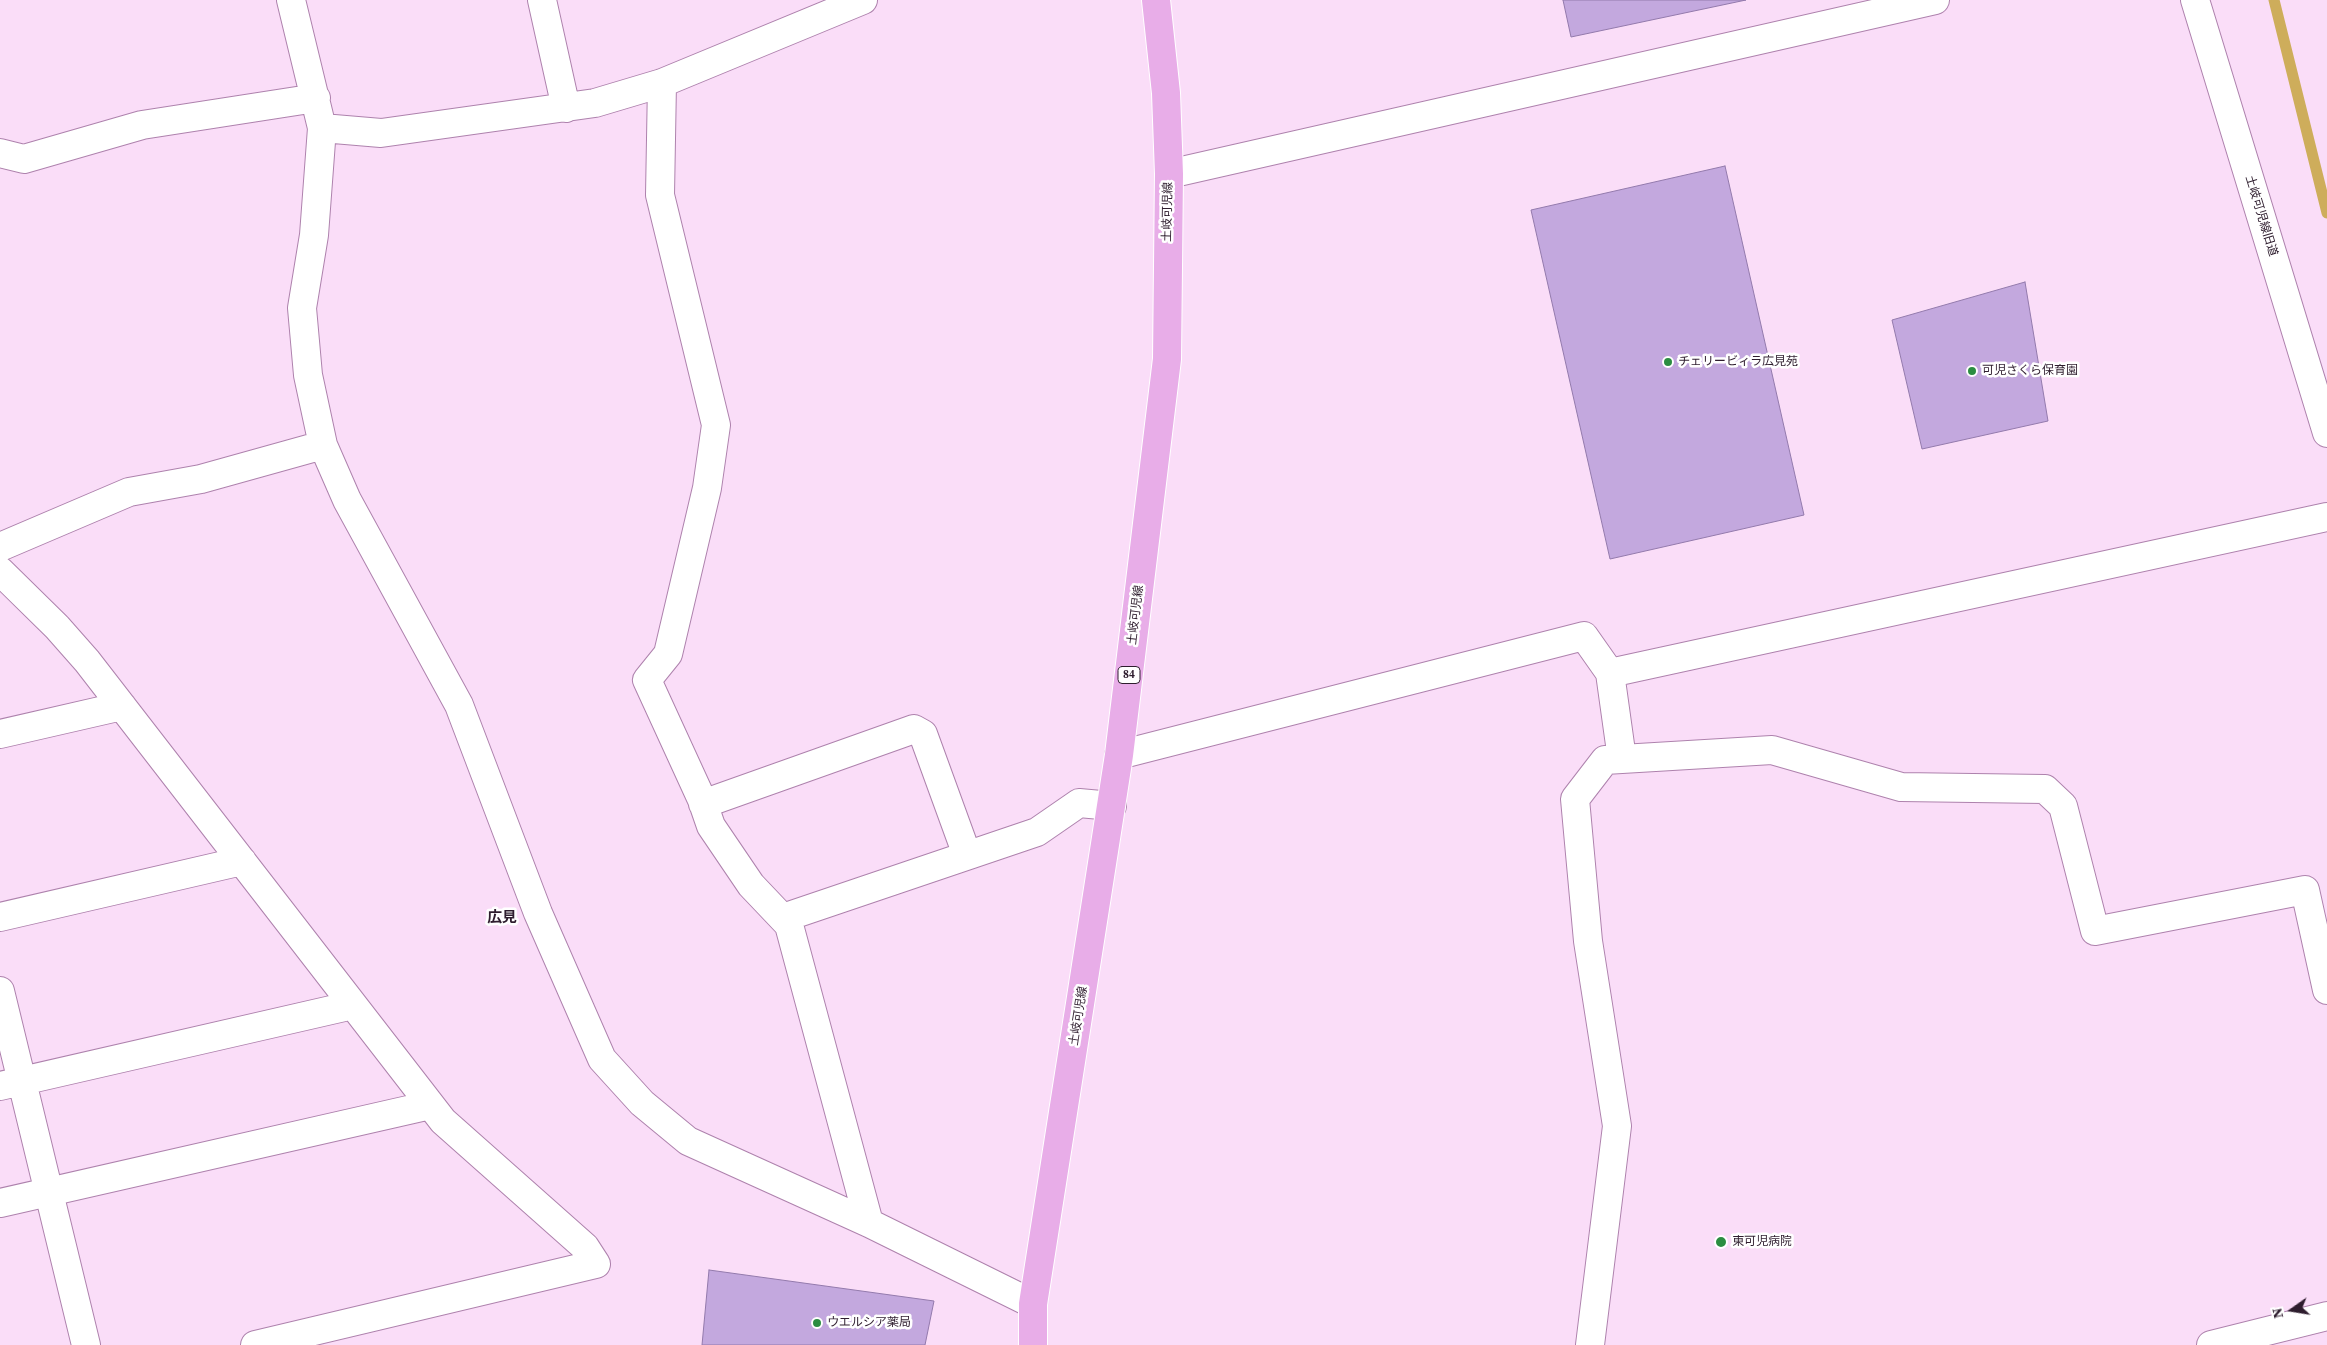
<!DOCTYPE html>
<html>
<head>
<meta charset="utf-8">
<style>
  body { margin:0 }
  #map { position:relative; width:2327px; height:1345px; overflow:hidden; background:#faddf8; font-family:"Source Serif 4",serif }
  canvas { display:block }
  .north { position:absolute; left:2267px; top:1285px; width:50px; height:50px; -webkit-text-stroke:4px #fff; paint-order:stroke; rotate:257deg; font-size:14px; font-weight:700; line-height:20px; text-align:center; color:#2e1d2e }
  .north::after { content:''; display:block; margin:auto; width:18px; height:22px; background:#2e1d2e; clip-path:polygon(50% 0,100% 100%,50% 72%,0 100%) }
</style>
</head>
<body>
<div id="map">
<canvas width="2327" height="1345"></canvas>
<div class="north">N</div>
</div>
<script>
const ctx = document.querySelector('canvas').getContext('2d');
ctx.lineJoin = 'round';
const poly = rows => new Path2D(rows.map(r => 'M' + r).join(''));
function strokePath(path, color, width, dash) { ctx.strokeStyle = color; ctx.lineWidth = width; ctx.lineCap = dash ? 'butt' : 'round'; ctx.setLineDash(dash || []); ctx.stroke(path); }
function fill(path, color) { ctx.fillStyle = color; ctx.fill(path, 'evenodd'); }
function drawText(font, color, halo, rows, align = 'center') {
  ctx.font = font + ' "Source Serif 4","Noto Sans JP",serif'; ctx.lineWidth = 5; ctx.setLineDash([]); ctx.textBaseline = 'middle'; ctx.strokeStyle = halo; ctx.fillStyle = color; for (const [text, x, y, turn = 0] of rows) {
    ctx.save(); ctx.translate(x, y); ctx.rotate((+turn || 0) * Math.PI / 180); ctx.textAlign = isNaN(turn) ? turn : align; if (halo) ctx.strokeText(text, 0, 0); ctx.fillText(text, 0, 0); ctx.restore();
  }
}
const stream = poly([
  [2274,0,2327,213]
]);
const building = poly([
  [1563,0,1746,0,1571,37,1563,0],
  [1725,166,1804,515,1610,559,1531,210,1725,166],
  [2025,282,2048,421,1922,449,1892,320,2025,282],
  [709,1270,934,1301,925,1345,702,1345,709,1270]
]);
const minor = poly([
  [291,0,322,128,314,235,302,308,308,375,323,445,347,500,459,705,538,913,602,1059,642,1103,688,1141,869,1223,1033,1304],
  [542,0,566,108],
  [662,83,660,195,716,425,707,488,668,654,647,680,702,800,711,826,751,885,789,925,869,1223],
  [322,128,381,133,595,103,662,83,863,0],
  [0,153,24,159,142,125,316,98],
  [1169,174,1935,0],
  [0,547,129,492,201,479,323,445],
  [0,571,57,627,87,661,443,1121,585,1247,596,1264,255,1345],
  [1610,673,1622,759],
  [0,734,122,706],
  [1119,755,1584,636,1610,673,2327,517],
  [703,804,914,729,923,734,967,855],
  [0,917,242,861],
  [783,918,1037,832,1079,803,1112,806],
  [0,991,86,1345],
  [0,1086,353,1005],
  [0,1203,430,1105],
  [1590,1345,1617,1126,1588,941,1575,799,1605,760,1772,750,1901,787,2045,789,2063,806,2095,931,2305,890,2327,990],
  [2211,1345,2327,1316]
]);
const tertiary = poly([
  [2195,0,2327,433]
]);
const primary = poly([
  [1033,1345,1033,1304,1119,755,1167,359,1169,174,1166,93,1156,0]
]);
const markers = [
  [1668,362,5,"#2b8d41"],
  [1972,371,5,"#2b8d41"],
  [1721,1242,6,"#2b8d41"],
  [817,1323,5,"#2b8d41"]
];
const shields = [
  [1129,675,22]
];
const shieldNames = [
  ["84",1129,675]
];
const streetNames = [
  ["土岐可児線",1168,212,-89],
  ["土岐可児線旧道",2261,216,73],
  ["土岐可児線",1136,615,-83],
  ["土岐可児線",1079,1016,-81]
];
const poiNames = [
  ["チェリービィラ広見苑",1678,362],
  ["可児さくら保育園",1982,371],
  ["東可児病院",1732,1242],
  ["ウエルシア薬局",827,1323]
];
const quarterNames = [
  ["広見",502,918]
];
strokePath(stream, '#cead5b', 11);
fill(building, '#c3a8de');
strokePath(building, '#937aac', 1);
strokePath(minor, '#ae82ad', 30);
strokePath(tertiary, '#ae82ad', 30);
strokePath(primary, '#fff', 30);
strokePath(minor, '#fff', 28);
strokePath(tertiary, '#fff', 28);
strokePath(primary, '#e8ade8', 28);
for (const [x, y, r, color] of markers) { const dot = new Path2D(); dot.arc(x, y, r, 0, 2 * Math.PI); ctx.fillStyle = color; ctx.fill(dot); strokePath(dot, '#fff', 2); }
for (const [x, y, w] of shields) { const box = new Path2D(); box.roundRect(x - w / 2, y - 8.5, w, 17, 4); ctx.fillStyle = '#fff'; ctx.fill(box); strokePath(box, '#2e1d2e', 1); }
drawText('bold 11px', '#2e1d2e', null, shieldNames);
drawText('12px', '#2e1d2e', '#fff', streetNames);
drawText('12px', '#2e1d2e', '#fff', poiNames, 'left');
drawText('bold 15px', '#2e1d2e', '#fff', quarterNames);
</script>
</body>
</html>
